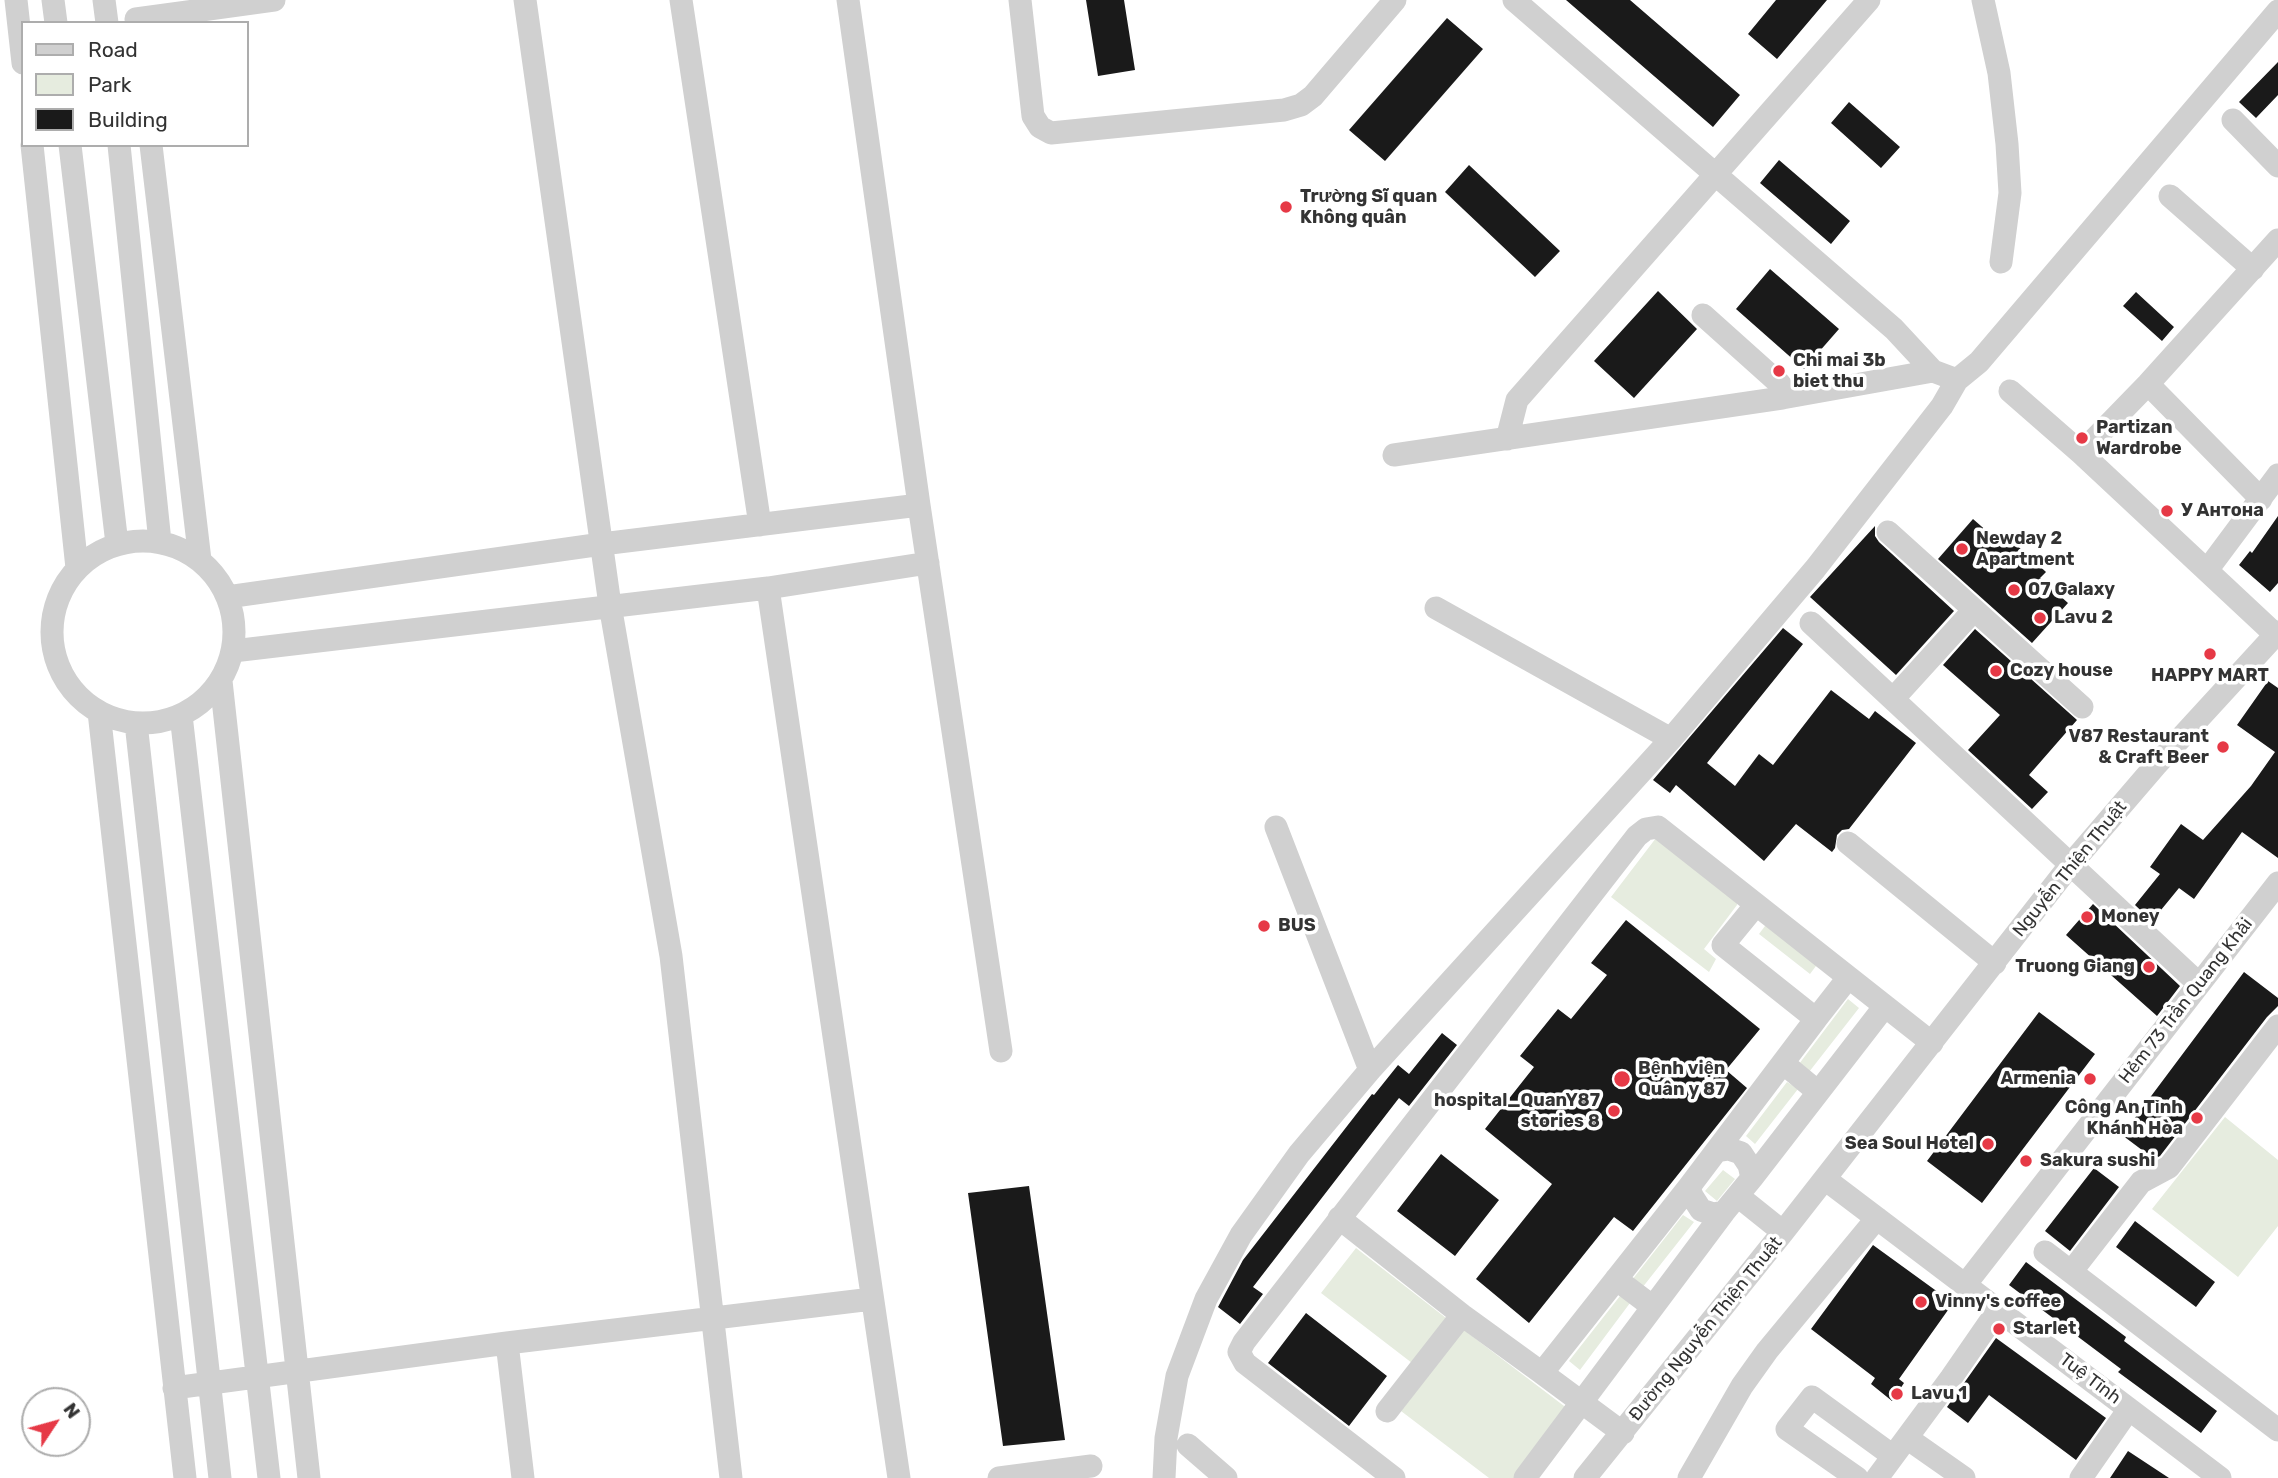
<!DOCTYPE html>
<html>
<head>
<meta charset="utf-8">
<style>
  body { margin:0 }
  #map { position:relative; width:2278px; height:1478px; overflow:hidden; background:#fff; font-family:Rubik,sans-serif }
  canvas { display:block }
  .legend { position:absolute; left:21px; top:21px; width:228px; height:126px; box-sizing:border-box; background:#fff; border:2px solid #adadad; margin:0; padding:9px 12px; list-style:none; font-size:21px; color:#333 }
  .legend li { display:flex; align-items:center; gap:14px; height:35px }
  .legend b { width:35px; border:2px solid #adadad }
  .north { position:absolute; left:21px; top:1387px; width:70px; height:70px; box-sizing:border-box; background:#fff; border:2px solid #adadad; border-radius:50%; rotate:54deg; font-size:19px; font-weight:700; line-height:28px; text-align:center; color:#333 }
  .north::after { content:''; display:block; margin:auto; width:24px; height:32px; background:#e63946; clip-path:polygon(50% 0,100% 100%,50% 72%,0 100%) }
</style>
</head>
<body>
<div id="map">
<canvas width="2278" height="1478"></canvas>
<ul class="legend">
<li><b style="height:9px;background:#d0d0d0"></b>Road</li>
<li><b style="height:19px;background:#e6ecdf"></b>Park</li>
<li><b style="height:19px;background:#1a1a1a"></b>Building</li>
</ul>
<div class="north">N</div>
</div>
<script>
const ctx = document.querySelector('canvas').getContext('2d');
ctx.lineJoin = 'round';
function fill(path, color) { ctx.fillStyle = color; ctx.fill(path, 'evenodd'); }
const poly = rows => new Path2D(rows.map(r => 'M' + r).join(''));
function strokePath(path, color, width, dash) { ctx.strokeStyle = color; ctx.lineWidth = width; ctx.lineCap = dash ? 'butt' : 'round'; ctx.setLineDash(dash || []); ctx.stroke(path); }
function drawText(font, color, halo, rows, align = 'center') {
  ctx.font = font + ' Rubik,sans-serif'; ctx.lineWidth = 7; ctx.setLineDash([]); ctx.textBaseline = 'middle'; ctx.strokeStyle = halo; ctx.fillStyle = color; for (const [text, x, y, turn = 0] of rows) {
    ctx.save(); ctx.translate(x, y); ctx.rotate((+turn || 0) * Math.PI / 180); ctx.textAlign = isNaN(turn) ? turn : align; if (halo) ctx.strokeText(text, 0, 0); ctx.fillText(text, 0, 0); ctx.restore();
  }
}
const green = poly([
  [1656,838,1737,897,1737,905,1704,949,1716,959,1709,972,1611,897],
  [1771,918,1822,958,1810,974,1759,934],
  [1848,999,1859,1008,1809,1072,1799,1064],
  [1787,1082,1798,1089,1755,1144,1746,1136],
  [2225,1117,2278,1160,2278,1226,2238,1277,2152,1209],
  [1723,1170,1735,1179,1717,1201,1705,1191],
  [1683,1215,1694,1222,1642,1288,1632,1280],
  [1356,1248,1446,1318,1412,1363,1321,1293],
  [1620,1296,1630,1303,1580,1370,1569,1361],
  [1464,1330,1568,1409,1515,1478,1489,1478,1401,1411]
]);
const building = poly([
  [1086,0,1124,0,1135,70,1098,76],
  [1566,0,1630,0,1740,95,1713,127],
  [1776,0,1827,0,1777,59,1748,34],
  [1447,18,1483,49,1385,161,1349,130],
  [2278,62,2278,95,2256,118,2239,102],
  [1849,102,1900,147,1881,168,1831,123],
  [1779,160,1850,221,1831,244,1760,183],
  [1469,165,1560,251,1535,277,1445,192],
  [1770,269,1839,329,1804,369,1736,309],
  [1658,291,1697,329,1634,398,1594,361],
  [2136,292,2174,327,2162,341,2123,306],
  [2278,516,2278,583,2270,592,2239,565,2250,551,2252,553],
  [1973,519,2005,547,2011,540,2046,572,2040,578,2068,603,2032,643,1938,559],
  [1875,526,1875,536,1879,542,1954,611,1896,675,1810,597],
  [1783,628,1803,644,1707,763,1735,786,1759,754,1773,765,1831,690,1869,719,1875,711,1916,743,1849,829,1842,830,1837,835,1835,848,1832,852,1796,824,1764,861,1676,785,1670,793,1653,780],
  [1975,629,2077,720,2029,775,2048,792,2032,809,1968,750,2000,715,1943,665],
  [2268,681,2278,688,2278,858,2242,832,2194,899,2179,888,2152,921,2135,905,2160,874,2150,867,2181,824,2203,840,2251,786,2275,752,2237,725],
  [2093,904,2180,986,2157,1016,2066,935],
  [1626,920,1760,1029,1726,1070,1747,1088,1633,1231,1614,1217,1529,1323,1476,1279,1552,1184,1485,1129,1534,1067,1520,1056,1558,1009,1571,1019,1607,975,1591,963],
  [2244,972,2278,998,2278,1006,2267,1017,2160,1156,2154,1159,2122,1135],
  [2039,1012,2095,1054,1982,1203,1927,1161],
  [1442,1033,1457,1045,1409,1106,1399,1098,1253,1287,1263,1294,1240,1324,1218,1307,1243,1260,1372,1094,1374,1095,1398,1065,1409,1074],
  [1441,1154,1499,1200,1455,1256,1397,1211],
  [2094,1168,2119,1187,2070,1251,2045,1231],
  [1029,1186,1065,1440,1003,1446,968,1193],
  [2135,1221,2215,1282,2196,1307,2116,1247],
  [1873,1245,1953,1303,1899,1379,1904,1383,1892,1401,1871,1384,1875,1378,1811,1329],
  [2026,1262,2126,1337,2124,1341,2217,1411,2201,1433,2118,1372,2121,1369,2009,1285],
  [1306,1313,1387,1376,1349,1426,1268,1363],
  [1996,1338,2106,1418,2076,1460,1989,1395,1968,1423,1947,1407],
  [2128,1451,2169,1478,2110,1478]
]);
const minor = poly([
  [16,0,23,63],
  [53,0,56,23],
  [104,0,107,23],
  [525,0,610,605,671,956,731,1478],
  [681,0,760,525],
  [848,0,919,505,1001,1051],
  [1020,0,1033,116,1040,127,1051,133,1284,110,1301,105,1313,96,1395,0],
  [1514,0,1894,329,1933,371],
  [1983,0,1999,73,2007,144,2010,193,2001,262],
  [136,19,274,0],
  [2233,120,2278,166],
  [32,145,77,568],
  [70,145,117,544],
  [119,145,160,542],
  [151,145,200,560],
  [2170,196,2253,269],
  [1703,315,1780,384,1782,398],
  [2148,384,2261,499],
  [2010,391,2081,453,2278,637],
  [1507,439,1517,400,1869,0],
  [2081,453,2148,384,2278,240],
  [1394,455,1782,398,1933,371,1957,380],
  [1888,532,2082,707],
  '52 632a91 91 0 1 1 182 0a91 91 0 1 1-182 0Z',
  [2208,569,2278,475],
  [768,588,899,1478],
  [227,597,602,544,919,505],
  [1436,608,1671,739],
  [1811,623,2199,984],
  [233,651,768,588,928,563],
  [221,681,309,1478],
  [1893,699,1974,610],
  [99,712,185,1478],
  [181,715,269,1478],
  [136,723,220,1478],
  [1276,827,1370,1070],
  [1848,843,1995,963],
  [1885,1006,1932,1043],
  [1816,1019,1848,978],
  [1783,1063,1818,1092],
  [1825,1179,2220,1478],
  [1689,1187,1692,1196,1701,1210,1713,1214,1724,1212,1752,1178,1749,1165,1741,1153,1729,1149,1716,1151],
  [1738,1196,1783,1232],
  [1339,1218,1462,1315,1542,1373],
  [2045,1252,2278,1430],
  [2071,1272,2141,1182,2169,1167,2278,1026],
  [1616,1279,1653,1307],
  [1965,1285,2278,883],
  [507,1343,523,1478],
  [174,1388,507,1343,872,1299],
  [1387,1411,1462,1315],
  [1623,1433,1542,1373,1689,1187,1816,1019,1723,945,1755,906],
  [1907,1438,1964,1478],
  [1188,1445,1226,1478],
  [999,1478,1091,1466],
  [1164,1478,1166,1438,1177,1376,1206,1299,1241,1235,1299,1154,1370,1070,1671,739,1815,569,1942,406,1957,380,1979,362,2278,11],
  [1394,1478,1245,1363,1239,1352,1244,1342,1637,836,1646,829,1658,827,1885,1006,1752,1178],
  [1525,1478,1724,1212],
  [1585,1478,1783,1232,2071,864,2156,765,2278,632],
  [1689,1478,1742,1386,1767,1351,1877,1218],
  [1857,1478,1787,1429,1812,1397,1893,1456],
  [1877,1478,1951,1378,1998,1310],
  [2081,1478,2129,1409]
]);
const markers = [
  [1286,207,7,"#e63946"],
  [1779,371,7,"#e63946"],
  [2082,438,7,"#e63946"],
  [2167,511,7,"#e63946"],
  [1962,549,7,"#e63946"],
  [2014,590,7,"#e63946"],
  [2040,618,7,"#e63946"],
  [2210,654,7,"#e63946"],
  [1996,671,7,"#e63946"],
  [2223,747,7,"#e63946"],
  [2087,917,7,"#e63946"],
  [1264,926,7,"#e63946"],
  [2149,967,7,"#e63946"],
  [1622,1079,9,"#e63946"],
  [2090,1079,7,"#e63946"],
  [1614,1111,7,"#e63946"],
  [2197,1118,7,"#e63946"],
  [1988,1144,7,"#e63946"],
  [2026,1161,7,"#e63946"],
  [1921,1302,7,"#e63946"],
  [1999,1329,7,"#e63946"],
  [1897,1394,7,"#e63946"]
];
const poiNames = [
  ["Trường Sĩ quan",1300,197],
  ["Không quân",1300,218],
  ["Chi mai 3b",1793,361],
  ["biet thu",1793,382],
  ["Partizan",2096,428],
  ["Wardrobe",2096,449],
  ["У Антона",2181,511],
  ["Newday 2",1976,539],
  ["Apartment",1976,560],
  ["07 Galaxy",2028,590],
  ["Lavu 2",2054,618],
  ["Cozy house",2010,671],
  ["HAPPY MART",2210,676,"center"],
  ["V87 Restaurant",2209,737,"right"],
  ["& Craft Beer",2209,758,"right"],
  ["Money",2101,917],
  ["BUS",1278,926],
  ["Truong Giang",2135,967,"right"],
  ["Bệnh viện",1638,1069],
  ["Quân y 87",1638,1090],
  ["Armenia",2076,1079,"right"],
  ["hospital_QuanY87",1600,1101,"right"],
  ["stories 8",1600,1122,"right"],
  ["Công An Tỉnh",2183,1108,"right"],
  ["Khánh Hòa",2183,1129,"right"],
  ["Sea Soul Hotel",1974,1144,"right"],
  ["Sakura sushi",2040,1161],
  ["Vinny's coffee",1935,1302],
  ["Starlet",2013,1329],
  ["Lavu 1",1911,1394]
];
const streetNames = [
  ["Nguyễn Thiện Thuật",2070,869,-51],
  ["Hẻm 73 Trần Quang Khải",2186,1001,-52],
  ["Đường Nguyễn Thiện Thuật",1706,1329,-51],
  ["Tuệ Tĩnh",2090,1379,37]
];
fill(green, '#e6ecdf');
fill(building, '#1a1a1a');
strokePath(minor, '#d0d0d0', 23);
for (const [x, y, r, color] of markers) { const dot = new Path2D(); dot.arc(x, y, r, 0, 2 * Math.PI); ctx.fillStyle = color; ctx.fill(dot); strokePath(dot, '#fff', 2.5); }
drawText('bold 18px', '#333', '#fff', poiNames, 'left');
drawText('18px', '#333', '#fff', streetNames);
</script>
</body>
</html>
